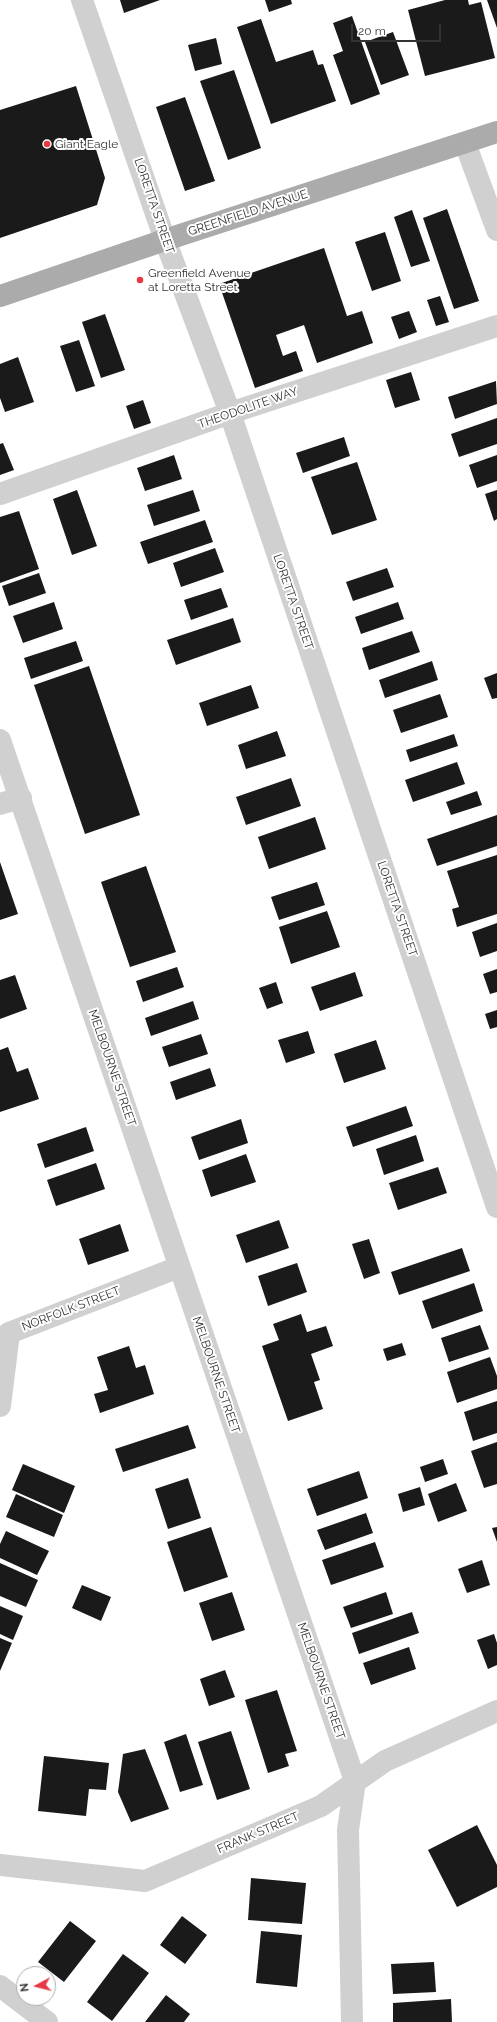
<!DOCTYPE html>
<html>
<head>
<meta charset="utf-8">
<style>
  body { margin:0 }
  #map { position:relative; width:497px; height:2022px; overflow:hidden; background:#fff; font-family:Raleway,sans-serif }
  canvas { display:block }
  .north { position:absolute; left:16px; top:1966px; width:40px; height:40px; box-sizing:border-box; background:#fff; border:1px solid #adadad; border-radius:50%; rotate:263deg; font-size:11px; font-weight:700; line-height:16px; text-align:center; color:#333 }
  .north::after { content:''; display:block; margin:auto; width:14px; height:18px; background:#e63946; clip-path:polygon(50% 0,100% 100%,50% 72%,0 100%) }
  .scale { position:absolute; left:351px; top:24px; width:90px; height:18px; box-sizing:border-box; border:2px solid #333; border-top:0; padding-left:5px; font-size:12px; line-height:14px; white-space:nowrap; color:#333; -webkit-text-stroke:3px #fff; paint-order:stroke }
</style>
</head>
<body>
<div id="map">
<canvas width="497" height="2022"></canvas>
<div class="north">N</div>
<div class="scale">20 m</div>
</div>
<script>
const ctx = document.querySelector('canvas').getContext('2d');
ctx.lineJoin = 'round';
function fill(path, color) { ctx.fillStyle = color; ctx.fill(path, 'evenodd'); }
const poly = rows => new Path2D(rows.map(r => 'M' + r).join(''));
function strokePath(path, color, width, dash) { ctx.strokeStyle = color; ctx.lineWidth = width; ctx.lineCap = dash ? 'butt' : 'round'; ctx.setLineDash(dash || []); ctx.stroke(path); }
function drawText(font, color, halo, rows, align = 'center') {
  ctx.font = font + ' Raleway,sans-serif'; ctx.lineWidth = 4; ctx.setLineDash([]); ctx.textBaseline = 'middle'; ctx.strokeStyle = halo; ctx.fillStyle = color; for (const [text, x, y, turn = 0] of rows) {
    ctx.save(); ctx.translate(x, y); ctx.rotate((+turn || 0) * Math.PI / 180); ctx.textAlign = isNaN(turn) ? turn : align; if (halo) ctx.strokeText(text, 0, 0); ctx.fillText(text, 0, 0); ctx.restore();
  }
}
const building = poly([
  [120,0,160,0,124,13],
  [265,0,291,0,292,4,269,12],
  [445,0,468,0,469,5,481,2,495,58,425,76,408,10],
  [487,0,497,0,497,28],
  [352,16,380,94,351,105,333,55,343,51,333,23],
  [261,19,276,62,313,50,318,65,323,64,336,101,271,124,237,27],
  [393,32,409,75,381,85,365,42],
  [216,38,222,64,195,71,188,45],
  [234,70,261,148,228,160,200,81],
  [76,86,105,178,97,205,0,238,0,110],
  [185,97,215,181,185,191,156,107],
  [447,209,479,301,454,309,423,218],
  [412,210,430,261,411,267,394,217],
  [385,232,401,281,372,291,355,242],
  [324,248,347,316,362,311,373,343,317,363,304,325,276,335,283,356,296,351,303,371,255,388,219,284],
  [440,296,449,322,436,326,427,300],
  [409,311,417,332,399,339,391,317],
  [105,314,125,370,101,378,82,322],
  [79,340,95,386,76,392,60,346],
  [18,357,34,402,5,412,0,398,0,364],
  [411,372,420,400,395,408,386,380],
  [496,381,497,404,455,419,448,397],
  [143,400,151,423,134,429,126,406],
  [497,418,497,444,459,457,451,434],
  [344,437,350,456,303,473,296,453],
  [3,443,14,470,0,475,0,444],
  [174,455,182,479,145,491,137,468],
  [497,455,497,481,477,488,469,465],
  [357,462,377,520,332,535,311,477],
  [77,490,97,546,72,555,53,499],
  [193,490,200,511,154,526,147,505],
  [497,490,497,519,494,521,485,494],
  [19,511,39,569,0,583,0,517],
  [205,520,213,542,148,564,140,542],
  [215,548,224,572,181,587,173,563],
  [387,568,394,587,353,601,346,582],
  [39,573,46,593,9,606,2,586],
  [221,588,228,607,191,620,184,600],
  [54,602,63,629,23,643,13,616],
  [398,602,404,619,361,634,355,617],
  [233,618,241,642,176,665,167,640],
  [412,631,420,652,369,670,362,648],
  [76,641,83,661,31,679,24,658],
  [432,661,438,680,385,698,379,680],
  [89,666,140,815,85,834,34,685],
  [497,673,497,698,492,699,484,678],
  [251,685,259,708,207,726,199,703],
  [440,694,448,717,401,733,393,710],
  [277,731,286,756,246,769,238,745],
  [454,734,458,746,410,762,406,750],
  [457,762,465,784,413,802,405,780],
  [291,778,301,806,246,825,236,797],
  [477,791,482,805,451,815,446,802],
  [497,815,497,846,437,866,427,839],
  [315,817,326,849,269,869,258,837],
  [497,855,497,914,457,927,452,909,459,907,447,871],
  [0,862,18,914,0,920],
  [146,866,176,952,130,967,101,882],
  [317,882,325,905,279,920,271,897],
  [327,911,340,947,291,964,279,927],
  [497,923,497,951,480,957,472,932],
  [177,967,184,987,143,1002,136,981],
  [497,969,497,992,490,994,483,974],
  [355,972,363,996,320,1011,311,987],
  [15,975,27,1009,0,1019,0,980],
  [276,982,283,1003,267,1009,259,988],
  [193,1001,199,1019,151,1036,145,1018],
  [497,1010,497,1027,490,1029,485,1014],
  [308,1031,315,1053,286,1063,278,1040],
  [201,1034,208,1054,169,1067,162,1047],
  [376,1040,386,1069,344,1083,334,1054],
  [8,1047,17,1072,28,1068,39,1099,0,1112,0,1050],
  [210,1068,216,1086,176,1100,170,1082],
  [406,1106,413,1126,353,1147,346,1127],
  [241,1119,248,1143,199,1160,191,1137],
  [86,1127,94,1151,45,1168,37,1144],
  [416,1135,424,1161,384,1175,376,1149],
  [246,1154,256,1182,211,1197,202,1170],
  [96,1163,105,1189,56,1206,47,1180],
  [438,1167,447,1193,398,1210,389,1183],
  [279,1220,289,1248,246,1263,236,1235],
  [120,1224,129,1251,88,1265,79,1239],
  [369,1239,380,1273,364,1279,352,1244],
  [462,1248,470,1271,399,1295,391,1272],
  [297,1263,307,1292,268,1306,258,1276],
  [474,1283,483,1311,432,1329,422,1301],
  [301,1314,307,1332,326,1326,333,1346,311,1354,320,1380,314,1382,323,1409,288,1421,262,1346,279,1340,273,1324],
  [480,1325,489,1349,449,1362,441,1338],
  [402,1343,406,1355,387,1361,383,1349],
  [129,1346,136,1368,145,1365,154,1394,100,1413,94,1394,108,1390,97,1357],
  [490,1357,497,1376,497,1389,457,1403,447,1372],
  [497,1401,497,1433,473,1441,464,1412],
  [188,1425,196,1448,123,1472,115,1449],
  [497,1442,497,1484,484,1488,471,1451],
  [443,1459,448,1474,425,1482,420,1467],
  [23,1464,75,1486,64,1513,12,1490],
  [359,1471,368,1498,317,1516,307,1489],
  [188,1478,201,1518,168,1529,155,1489],
  [456,1483,467,1511,438,1522,428,1494],
  [420,1487,425,1505,403,1512,398,1494],
  [16,1494,63,1515,54,1537,6,1517],
  [366,1513,373,1533,325,1550,317,1530],
  [211,1527,228,1577,184,1592,167,1542],
  [497,1527,497,1542,492,1528],
  [6,1531,49,1551,37,1575,0,1558,0,1544],
  [375,1542,384,1567,331,1585,322,1560],
  [482,1560,490,1585,467,1593,458,1569],
  [0,1563,38,1580,26,1607,0,1596],
  [82,1585,111,1597,101,1621,72,1608],
  [232,1592,245,1630,212,1641,199,1603],
  [386,1592,393,1614,351,1628,343,1607],
  [0,1606,23,1616,13,1640,0,1634],
  [412,1612,419,1633,359,1654,352,1633],
  [494,1634,497,1643,497,1665,488,1669,477,1640],
  [0,1638,12,1643,0,1671],
  [409,1647,416,1669,371,1685,363,1663],
  [225,1670,235,1697,209,1706,200,1679],
  [277,1690,297,1751,285,1754,289,1766,268,1773,245,1700],
  [231,1731,250,1789,217,1800,198,1742],
  [186,1734,203,1785,180,1792,164,1742],
  [145,1749,169,1809,131,1822,118,1792,123,1754],
  [44,1756,109,1763,106,1790,89,1789,86,1816,38,1811],
  [477,1825,497,1865,497,1887,457,1907,428,1850],
  [251,1878,306,1883,302,1924,248,1920],
  [182,1916,207,1935,185,1964,160,1945],
  [70,1921,96,1941,64,1982,38,1962],
  [261,1931,302,1935,297,1987,256,1983],
  [123,1954,149,1973,112,2021,87,2002],
  [434,1962,436,1992,393,1994,391,1964],
  [166,1995,190,2014,184,2022,145,2022],
  [451,1999,452,2022,393,2022,393,2003]
]);
const minor = poly([
  [82,0,165,240,230,413,497,1207],
  [465,143,497,230],
  [0,494,230,413,497,326],
  [0,740,355,1781,348,1830,352,2022],
  [0,804,21,798],
  [9,1333,179,1267],
  [0,1406,9,1333],
  [0,1865,145,1881,321,1806,385,1761,497,1711],
  [0,1986,47,2022]
]);
const major = poly([
  [0,296,165,240,497,132]
]);
const markers = [
  [47,144,4,"#e63946"],
  [140,280,4,"#e63946"]
];
const poiNames = [
  ["Giant Eagle",55,144],
  ["Greenfield Avenue",148,273],
  ["at Loretta Street",148,287]
];
const streetNames = [
  ["LORETTA STREET",154,206,71],
  ["GREENFIELD AVENUE",248,213,-18],
  ["THEODOLITE WAY",248,408,-19],
  ["LORETTA STREET",293,602,71],
  ["LORETTA STREET",397,909,71],
  ["MELBOURNE STREET",112,1068,71],
  ["NORFOLK STREET",71,1309,-21],
  ["MELBOURNE STREET",216,1375,71],
  ["MELBOURNE STREET",321,1681,71],
  ["FRANK STREET",258,1833,-23]
];
fill(building, '#1a1a1a');
strokePath(minor, '#d0d0d0', 22);
strokePath(major, '#ababab', 22);
for (const [x, y, r, color] of markers) { const dot = new Path2D(); dot.arc(x, y, r, 0, 2 * Math.PI); ctx.fillStyle = color; ctx.fill(dot); strokePath(dot, '#fff', 1.5); }
drawText('12px', '#333', '#fff', poiNames, 'left');
drawText('12px', '#333', '#fff', streetNames);
</script>
</body>
</html>
